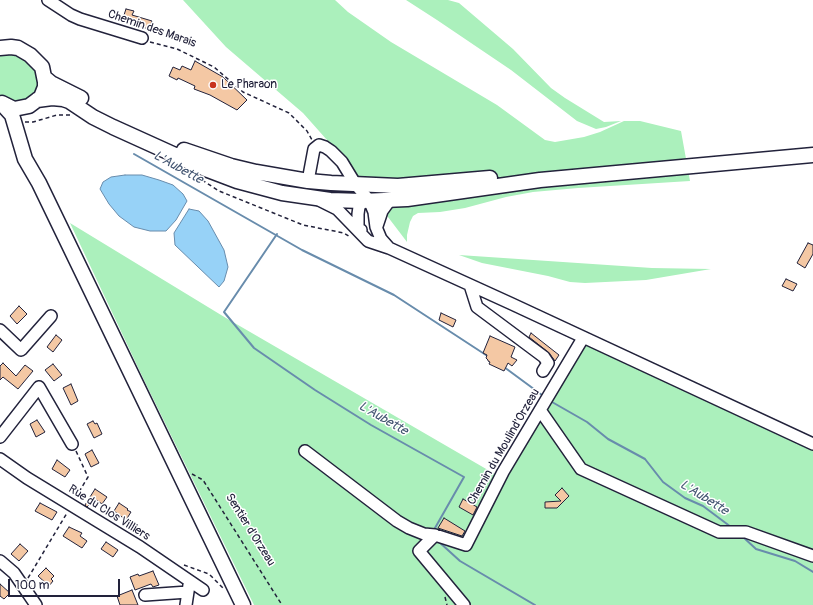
<!DOCTYPE html>
<html>
<head>
<meta charset="utf-8">
<style>
  body { margin:0 }
  #map { position:relative; width:813px; height:605px; overflow:hidden; background:#fff; font-family:Pangolin,sans-serif }
  canvas { display:block }
  .scale { position:absolute; left:8px; top:579px; width:112px; height:18px; box-sizing:border-box; border:2px solid #22223b; border-top:0; padding-left:5px; font-size:12px; line-height:14px; white-space:nowrap; color:#22223b; -webkit-text-stroke:3px #fff; paint-order:stroke }
</style>
</head>
<body>
<div id="map">
<canvas width="813" height="605"></canvas>
<div class="scale">100 m</div>
</div>
<script>
const ctx = document.querySelector('canvas').getContext('2d');
ctx.lineJoin = 'round';
function fill(path, color) { ctx.fillStyle = color; ctx.fill(path, 'evenodd'); }
const poly = rows => new Path2D(rows.map(r => 'M' + r).join(''));
function strokePath(path, color, width, dash) { ctx.strokeStyle = color; ctx.lineWidth = width; ctx.lineCap = dash ? 'butt' : 'round'; ctx.setLineDash(dash || []); ctx.stroke(path); }
function drawText(font, color, halo, rows, align = 'center') {
  ctx.font = font + ' Pangolin,sans-serif'; ctx.lineWidth = 3; ctx.setLineDash([]); ctx.textBaseline = 'middle'; ctx.strokeStyle = halo; ctx.fillStyle = color; for (const [text, x, y, turn = 0] of rows) {
    ctx.save(); ctx.translate(x, y); ctx.rotate((+turn || 0) * Math.PI / 180); ctx.textAlign = isNaN(turn) ? turn : align; if (halo) ctx.strokeText(text, 0, 0); ctx.fillText(text, 0, 0); ctx.restore();
  }
}
const green = poly([
  [183,0,335,0,348,12,391,42,497,105,545,140,555,142,584,137,600,132,624,121,640,121,681,131,690,181,578,188,533,192,506,197,465,208,440,212,418,213,413,216,410,222,407,235,407,242,343,158,303,113,226,47],
  [406,0,448,0,459,3,513,49,551,88,565,98,604,122,621,121,606,127,596,129,577,121,511,70,437,20],
  [13,52,35,66,40,84,37,93,21,104,5,100,0,96,0,54],
  [70,223,226,318,500,477,577,335,813,447,813,605,254,605,143,378],
  [459,255,652,268,711,269,646,280,585,283,570,282,548,276,482,263]
]);
const water = poly([
  [125,175,142,175,159,180,173,185,183,194,187,201,176,220,166,231,150,231,134,227,119,216,109,204,100,189,103,182,111,177,125,175],
  [189,209,199,211,208,221,224,250,228,267,224,281,219,287,175,245,174,233,189,209]
]);
const stream = poly([
  [134,154,302,250,394,295,489,357],
  [277,234,224,312,254,348,315,390,371,425,464,477,435,528,436,532],
  [504,367,542,395],
  [552,402,587,422,608,439,645,459,663,482,685,498,703,506,731,527],
  [743,537,756,549,795,561,813,572],
  [438,541,460,561,535,605]
]);
const building = poly([
  [126,9,134,11,132,15,152,21,149,29,138,26,139,24,123,18,126,9],
  [195,61,223,77,247,100,237,110,210,95,194,89,195,86,178,78,177,80,169,76,173,67,180,70,182,66,191,70,195,61],
  [808,243,813,245,813,254,805,268,797,263,808,243],
  [786,279,797,284,793,291,782,286,786,279],
  [19,306,27,314,17,324,10,316,19,306],
  [441,313,456,320,453,327,439,320,441,313],
  [531,333,559,355,555,361,548,352,529,337,531,333],
  [56,335,62,340,53,352,47,347,56,335],
  [490,336,515,347,511,357,517,360,512,366,508,363,504,371,489,364,490,362,488,361,488,360,486,358,487,355,483,353,490,336],
  [3,363,16,376,25,365,33,371,18,389,3,377,0,380,0,366,3,363],
  [53,364,62,375,54,381,45,370,53,364],
  [71,384,78,401,71,405,63,388,71,384],
  [37,420,45,432,36,437,30,424,37,420],
  [93,421,95,424,97,423,102,434,94,438,87,424,93,421],
  [92,450,99,463,91,467,85,454,92,450],
  [57,460,70,470,65,477,52,469,57,460],
  [562,488,569,496,557,508,545,508,545,502,561,501,555,495,562,488],
  [95,489,107,497,102,504,95,499,87,507,85,505,95,489],
  [463,499,477,507,473,515,459,507,463,499],
  [40,503,57,512,52,520,35,511,40,503],
  [119,503,128,509,127,510,131,512,126,520,114,511,119,503],
  [444,518,465,531,462,536,438,528,444,518],
  [69,527,82,533,80,536,87,541,82,548,63,536,69,527],
  [106,542,118,550,113,557,101,549,106,542],
  [20,544,28,551,19,561,11,554,20,544],
  [46,568,54,576,51,579,53,581,49,586,38,576,46,568],
  [153,571,159,585,153,587,151,584,135,590,130,577,138,574,139,576,153,571],
  [0,584,10,593,4,599,0,596,0,584],
  [132,590,138,605,120,605,117,596,132,590]
]);
const path = poly([
  [150,42,177,49,214,67,243,92,289,113,307,131,312,140],
  [25,122,33,122,57,115,70,115],
  [202,180,219,191,303,225,344,233,350,237],
  [76,451,88,477,76,497],
  [192,474,203,480,282,605],
  [184,565,209,574,223,588],
  [28,578,67,513],
  [445,597,447,605]
]);
const minor = poly([
  [48,0,71,15,80,19,142,38],
  [308,181,314,149,319,145,325,147,331,151,342,162,356,185,369,200,374,212,376,227,381,239,389,248],
  [321,201,337,209,368,241,389,248,512,304,813,444],
  [377,226,382,211,390,200],
  [361,230,358,230,358,214,359,207,365,196],
  [470,285,477,307,544,357,548,363,543,371],
  [0,330,21,350,51,316],
  [540,410,581,469,719,532,746,532,813,556],
  [0,437,39,387,72,444],
  [305,451,397,521,409,528,424,534,435,535],
  [0,459,27,478,140,547,203,590],
  [0,561,14,573,36,605],
  [145,595,188,592],
  [186,605,189,585],
  [464,605,419,551,435,535,466,545,503,472,583,338]
]);
const major = poly([
  [0,48,11,47,18,48,30,55,42,67,45,82,45,87,41,97,29,106,14,109,2,103],
  [45,78,51,83,81,98],
  [37,100,52,98,63,99,69,101,93,117,113,127,208,170,237,181,282,193,330,200,362,201,407,199,540,180,813,155],
  [2,104,12,115,25,159,39,183,243,605],
  [184,150,231,166,256,172,308,181,331,183,398,186,490,178]
]);
const markers = [
  [213,85,4,"#c8321e"]
];
const streetNames = [
  ["Chemin des Marais",152,29,19],
  ["Chemin du Moulind'Orzeau",504,447,-60],
  ["Rue du Clos Villiers",109,513,32],
  ["Sentier d'Orzeau",250,530,58]
];
const poiNames = [
  ["Le Pharaon",221,85]
];
const waterNames = [
  ["L'Aubette",178,168,29],
  ["L'Aubette",383,419,30],
  ["L'Aubette",704,498,32]
];
fill(green, '#abf0bc');
fill(water, '#97d2f7');
strokePath(water, '#688cac', 1);
strokePath(stream, '#688cac', 2);
fill(building, '#f4c8a4');
strokePath(building, '#22223b', 1);
strokePath(minor, '#22223b', 14);
strokePath(major, '#22223b', 17);
strokePath(path, '#22223b', 1.5, [4, 3]);
strokePath(minor, '#fff', 11);
strokePath(major, '#fff', 14);
for (const [x, y, r, color] of markers) { const dot = new Path2D(); dot.arc(x, y, r, 0, 2 * Math.PI); ctx.fillStyle = color; ctx.fill(dot); strokePath(dot, '#fff', 1.5); }
drawText('12px', '#22223b', '#fff', streetNames);
drawText('12px', '#22223b', '#fff', poiNames, 'left');
drawText('italic 13px', '#455773', '#fff', waterNames);
</script>
</body>
</html>
